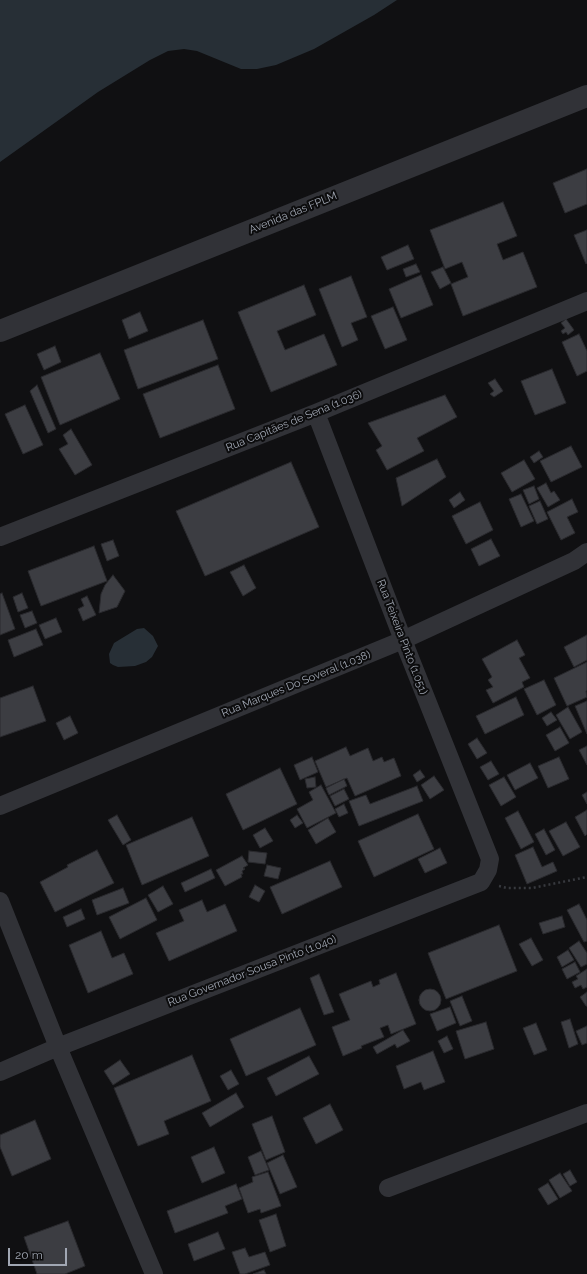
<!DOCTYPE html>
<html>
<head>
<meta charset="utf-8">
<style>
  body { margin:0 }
  #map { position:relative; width:587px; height:1274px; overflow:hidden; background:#101012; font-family:Raleway,sans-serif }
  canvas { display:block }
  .scale { position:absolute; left:8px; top:1248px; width:59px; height:18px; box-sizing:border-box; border:2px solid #a1a7b3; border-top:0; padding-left:5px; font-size:12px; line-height:14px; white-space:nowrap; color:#a1a7b3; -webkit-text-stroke:3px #0c0c0d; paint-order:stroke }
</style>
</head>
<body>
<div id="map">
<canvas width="587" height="1274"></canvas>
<div class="scale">20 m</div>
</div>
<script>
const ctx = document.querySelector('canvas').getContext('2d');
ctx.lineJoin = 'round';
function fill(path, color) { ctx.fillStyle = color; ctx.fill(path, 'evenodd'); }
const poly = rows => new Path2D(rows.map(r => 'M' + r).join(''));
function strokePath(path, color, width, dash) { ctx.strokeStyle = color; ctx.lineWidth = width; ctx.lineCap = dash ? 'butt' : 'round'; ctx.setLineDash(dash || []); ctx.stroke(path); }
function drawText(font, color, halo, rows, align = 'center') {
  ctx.font = font + ' Raleway,sans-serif'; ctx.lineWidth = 4; ctx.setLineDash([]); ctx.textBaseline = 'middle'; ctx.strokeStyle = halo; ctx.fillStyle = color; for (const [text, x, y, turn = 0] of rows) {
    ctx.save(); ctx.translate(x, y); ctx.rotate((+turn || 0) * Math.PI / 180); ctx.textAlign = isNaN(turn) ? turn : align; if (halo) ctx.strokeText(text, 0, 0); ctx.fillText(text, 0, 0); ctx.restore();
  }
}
const water = poly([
  [0,0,397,0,374,15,314,49,276,65,257,69,241,69,197,51,184,49,168,51,150,60,98,92,0,162],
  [144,628,153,636,158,646,152,657,146,662,135,666,118,667,113,665,110,663,109,654,114,643,137,629]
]);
const building = poly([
  [587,169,587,204,565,213,553,183,587,169],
  [503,202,517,236,497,244,503,260,523,252,537,287,463,316,451,284,468,277,462,262,445,269,430,230,503,202],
  [587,230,587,263,586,264,574,235,587,230],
  [408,245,414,259,387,270,381,257,408,245],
  [416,264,420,272,406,277,403,269,416,264],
  [443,267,451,283,440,289,431,272,443,267],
  [421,275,433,305,401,318,389,289,421,275],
  [351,276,367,317,351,323,358,340,342,347,319,289,351,276],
  [304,285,316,315,277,331,285,350,324,334,337,365,271,392,238,312,304,285],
  [393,307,407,340,385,349,371,316,393,307],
  [140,312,148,331,129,339,122,320,140,312],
  [566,319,574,330,568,335,566,332,563,334,561,331,565,328,561,323,566,319],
  [203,320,218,359,138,389,124,350,203,320],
  [579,334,587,351,587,371,577,376,562,342,579,334],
  [55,346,61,362,44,370,37,354,55,346],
  [100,353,120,399,60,425,41,377,100,353],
  [218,365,235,409,160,438,143,394,218,365],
  [552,369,566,403,535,415,521,381,552,369],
  [495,379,503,391,494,397,490,394,494,391,488,383,495,379],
  [37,385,56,429,48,433,30,391,37,385],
  [445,395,457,417,417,438,424,451,387,470,376,450,382,446,368,423,445,395],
  [25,405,43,445,23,454,5,414,25,405],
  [71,429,92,465,75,475,59,449,68,444,63,435,71,429],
  [571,446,582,467,551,482,540,461,571,446],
  [539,451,543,457,534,463,530,457,539,451],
  [437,459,446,477,402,506,396,478,437,459],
  [524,460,535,479,512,492,501,473,524,460],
  [291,462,319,527,205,576,176,511,291,462],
  [546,483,551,493,554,491,560,500,548,507,537,488,546,483],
  [534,486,539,499,529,504,523,490,534,486],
  [460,492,465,500,454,508,449,500,460,492],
  [521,494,534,521,521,527,509,499,521,494],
  [572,499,578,512,567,517,575,533,561,540,547,512,572,499],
  [540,501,548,519,537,524,529,506,540,501],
  [480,502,493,530,466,544,452,516,480,502],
  [491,539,500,556,479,566,471,549,491,539],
  [113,540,119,556,107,561,101,544,113,540],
  [94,546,107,581,41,606,28,571,94,546],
  [244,565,256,588,243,596,230,572,244,565],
  [113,575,125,591,117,607,99,613,101,594,105,585,113,575],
  [2,593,15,629,0,635,0,594,2,593],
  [22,593,28,608,18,612,13,597,22,593],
  [87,596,96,615,83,621,78,609,84,606,81,599,87,596],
  [32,611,37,623,25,628,20,615,32,611],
  [56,618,62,632,45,639,39,625,56,618],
  [36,629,43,645,14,657,8,640,36,629],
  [587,635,587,660,574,667,564,647,587,635],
  [517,640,525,655,519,658,530,678,522,682,524,687,493,703,486,690,493,687,488,680,492,677,482,659,517,640],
  [587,662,587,690,586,691,587,697,567,706,554,678,587,662],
  [544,680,556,705,537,715,524,689,544,680],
  [33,686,46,721,0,737,0,698,33,686],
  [516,697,524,715,485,734,476,716,516,697],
  [587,701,587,734,575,706,587,701],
  [568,707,582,732,570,739,556,715,568,707],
  [551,712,557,720,547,726,542,718,551,712],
  [70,716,78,733,64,740,56,723,70,716],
  [560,727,569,743,555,751,546,735,560,727],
  [477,738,487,753,477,759,468,744,477,738],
  [587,746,587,765,579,750,587,746],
  [346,747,350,756,368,748,373,761,382,757,384,762,394,758,401,776,355,796,347,778,326,787,315,761,346,747],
  [312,757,318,772,300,780,294,765,312,757],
  [559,757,569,779,548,788,538,766,559,757],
  [491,761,499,774,488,780,480,767,491,761],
  [530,763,538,778,515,790,507,775,530,763],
  [280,768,297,804,243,830,226,794,280,768],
  [420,770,425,777,417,782,413,775,420,770],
  [434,776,444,790,430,799,421,785,434,776],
  [315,777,316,787,307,788,305,779,315,777],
  [504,777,516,797,501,806,489,785,504,777],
  [344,779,347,786,329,795,326,788,344,779],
  [321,785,336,813,307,828,297,809,313,800,309,792,321,785],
  [417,786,423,801,359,826,349,801,366,795,370,804,417,786],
  [344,789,349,799,335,806,330,796,344,789],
  [587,792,587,804,582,795,587,792],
  [344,804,348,813,339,817,335,809,344,804],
  [587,810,587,834,585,836,575,817,587,810],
  [518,811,534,842,521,849,505,818,518,811],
  [418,814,434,849,374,877,358,841,418,814],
  [117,815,131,840,123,845,108,820,117,815],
  [297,815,303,823,295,828,290,820,297,815],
  [192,817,209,856,142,885,126,845,192,817],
  [328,818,336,832,316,844,308,830,328,818],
  [566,822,580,847,563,856,549,831,566,822],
  [265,828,273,841,260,848,253,835,265,828],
  [544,829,555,850,546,855,535,834,544,829],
  [533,847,542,867,553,862,557,871,527,884,515,855,533,847],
  [440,848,447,863,425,873,418,859,440,848],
  [97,850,114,883,55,912,40,882,68,867,67,865,97,850],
  [249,851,267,853,265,864,248,862,249,851],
  [242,856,248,865,243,868,245,869,242,871,243,874,241,874,242,877,225,886,216,870,242,856],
  [330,861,342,887,282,914,270,887,330,861],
  [267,865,281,868,278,879,264,876,267,865],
  [211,869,215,878,185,892,181,883,211,869],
  [255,885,265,891,259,902,249,897,255,885],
  [163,886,173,904,158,912,148,895,163,886],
  [123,888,129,903,97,915,92,900,123,888],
  [146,898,157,920,120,939,109,917,146,898],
  [202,900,207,912,225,904,237,931,169,961,156,933,184,921,179,910,202,900],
  [579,904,587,920,587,941,584,942,567,910,579,904],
  [81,909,85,919,67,927,63,917,81,909],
  [562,916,565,927,543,934,539,923,562,916],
  [499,925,517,971,446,999,428,953,499,925],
  [101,931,112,958,124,953,133,974,88,993,69,945,101,931],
  [531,938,543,960,532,966,519,944,531,938],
  [579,941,587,953,587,964,581,967,569,948,579,941],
  [568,950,574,960,562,967,557,957,568,950],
  [575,962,580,972,567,979,562,969,575,962],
  [587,969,587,987,583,989,581,985,575,988,572,982,578,979,576,976,587,969],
  [396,973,416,1024,391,1034,388,1025,380,1028,384,1037,361,1046,362,1048,343,1056,332,1027,350,1020,339,994,371,981,373,987,380,984,379,980,396,973],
  [319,974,334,1012,324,1015,310,978,319,974],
  '419 1000a11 11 0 1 1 22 0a11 11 0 1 1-22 0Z',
  [587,992,587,1006,586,1006,580,997,587,992],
  [462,996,472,1021,460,1026,450,1001,462,996],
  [450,1007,456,1023,437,1031,430,1014,450,1007],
  [300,1008,316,1045,246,1076,230,1039,300,1008],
  [570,1019,578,1044,569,1048,561,1022,570,1019],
  [486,1022,494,1049,465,1059,456,1031,486,1022],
  [536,1023,547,1050,534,1055,523,1028,536,1023],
  [587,1026,587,1043,582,1045,576,1031,587,1026],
  [403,1030,410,1041,397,1048,395,1044,377,1054,373,1047,403,1030],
  [447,1036,453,1049,444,1053,438,1041,447,1036],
  [433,1051,445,1082,424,1090,421,1082,404,1089,396,1066,433,1051],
  [192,1055,211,1101,164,1121,169,1134,138,1146,114,1088,192,1055],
  [309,1056,319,1074,276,1096,267,1078,309,1056],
  [120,1060,130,1074,113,1085,104,1071,120,1060],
  [231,1070,239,1084,228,1090,220,1076,231,1070],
  [236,1093,244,1107,210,1127,202,1113,236,1093],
  [330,1104,343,1130,316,1144,303,1118,330,1104],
  [272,1116,285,1152,266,1160,252,1124,272,1116],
  [35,1120,51,1159,12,1176,0,1147,0,1135,35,1120],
  [214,1147,225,1173,202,1183,191,1157,214,1147],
  [261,1151,269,1170,255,1175,248,1157,261,1151],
  [283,1155,297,1187,280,1194,267,1163,283,1155],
  [570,1170,577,1182,570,1186,563,1174,570,1170],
  [268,1172,281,1206,261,1213,260,1209,248,1213,239,1188,253,1182,252,1177,268,1172],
  [560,1173,572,1191,560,1198,549,1180,560,1173],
  [548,1183,558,1199,548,1205,538,1189,548,1183],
  [236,1184,242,1199,225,1206,228,1213,175,1233,167,1211,236,1184],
  [276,1214,286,1246,270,1252,259,1220,276,1214],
  [68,1221,85,1266,65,1274,37,1274,24,1237,68,1221],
  [218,1232,225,1249,194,1261,188,1244,218,1232],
  [245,1248,249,1257,265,1252,270,1265,245,1274,240,1274,232,1252,245,1248],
  [264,1270,266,1274,253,1274,264,1270]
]);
const path = poly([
  [499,886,507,888,532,888,587,877]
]);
const minor = poly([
  [0,537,316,413,587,301],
  [0,806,403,640,574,561,587,552],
  [0,901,58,1047,154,1274],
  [0,1072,58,1047,481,882,488,870,490,859,403,640,316,413],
  [388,1188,587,1113]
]);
const tertiary = poly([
  [0,331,587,96]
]);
const streetNames = [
  ["Avenida das FPLM",293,213,-22],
  ["Rua Capitães de Sena (1.036)",294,421,-22],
  ["Rua Teixeira Pinto (1.051)",402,637,69],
  ["Rua Marques Do Soveral (1.038)",296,684,-22],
  ["Rua Governador Sousa Pinto (1.040)",252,971,-21]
];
fill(water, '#272f36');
fill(building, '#3c3d42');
strokePath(building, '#2a2a2e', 1);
strokePath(path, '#37393e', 2.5, [2, 3]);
strokePath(minor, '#313237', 18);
strokePath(tertiary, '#313237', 22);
drawText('11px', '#a1a7b3', '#0c0c0d', streetNames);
</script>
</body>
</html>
